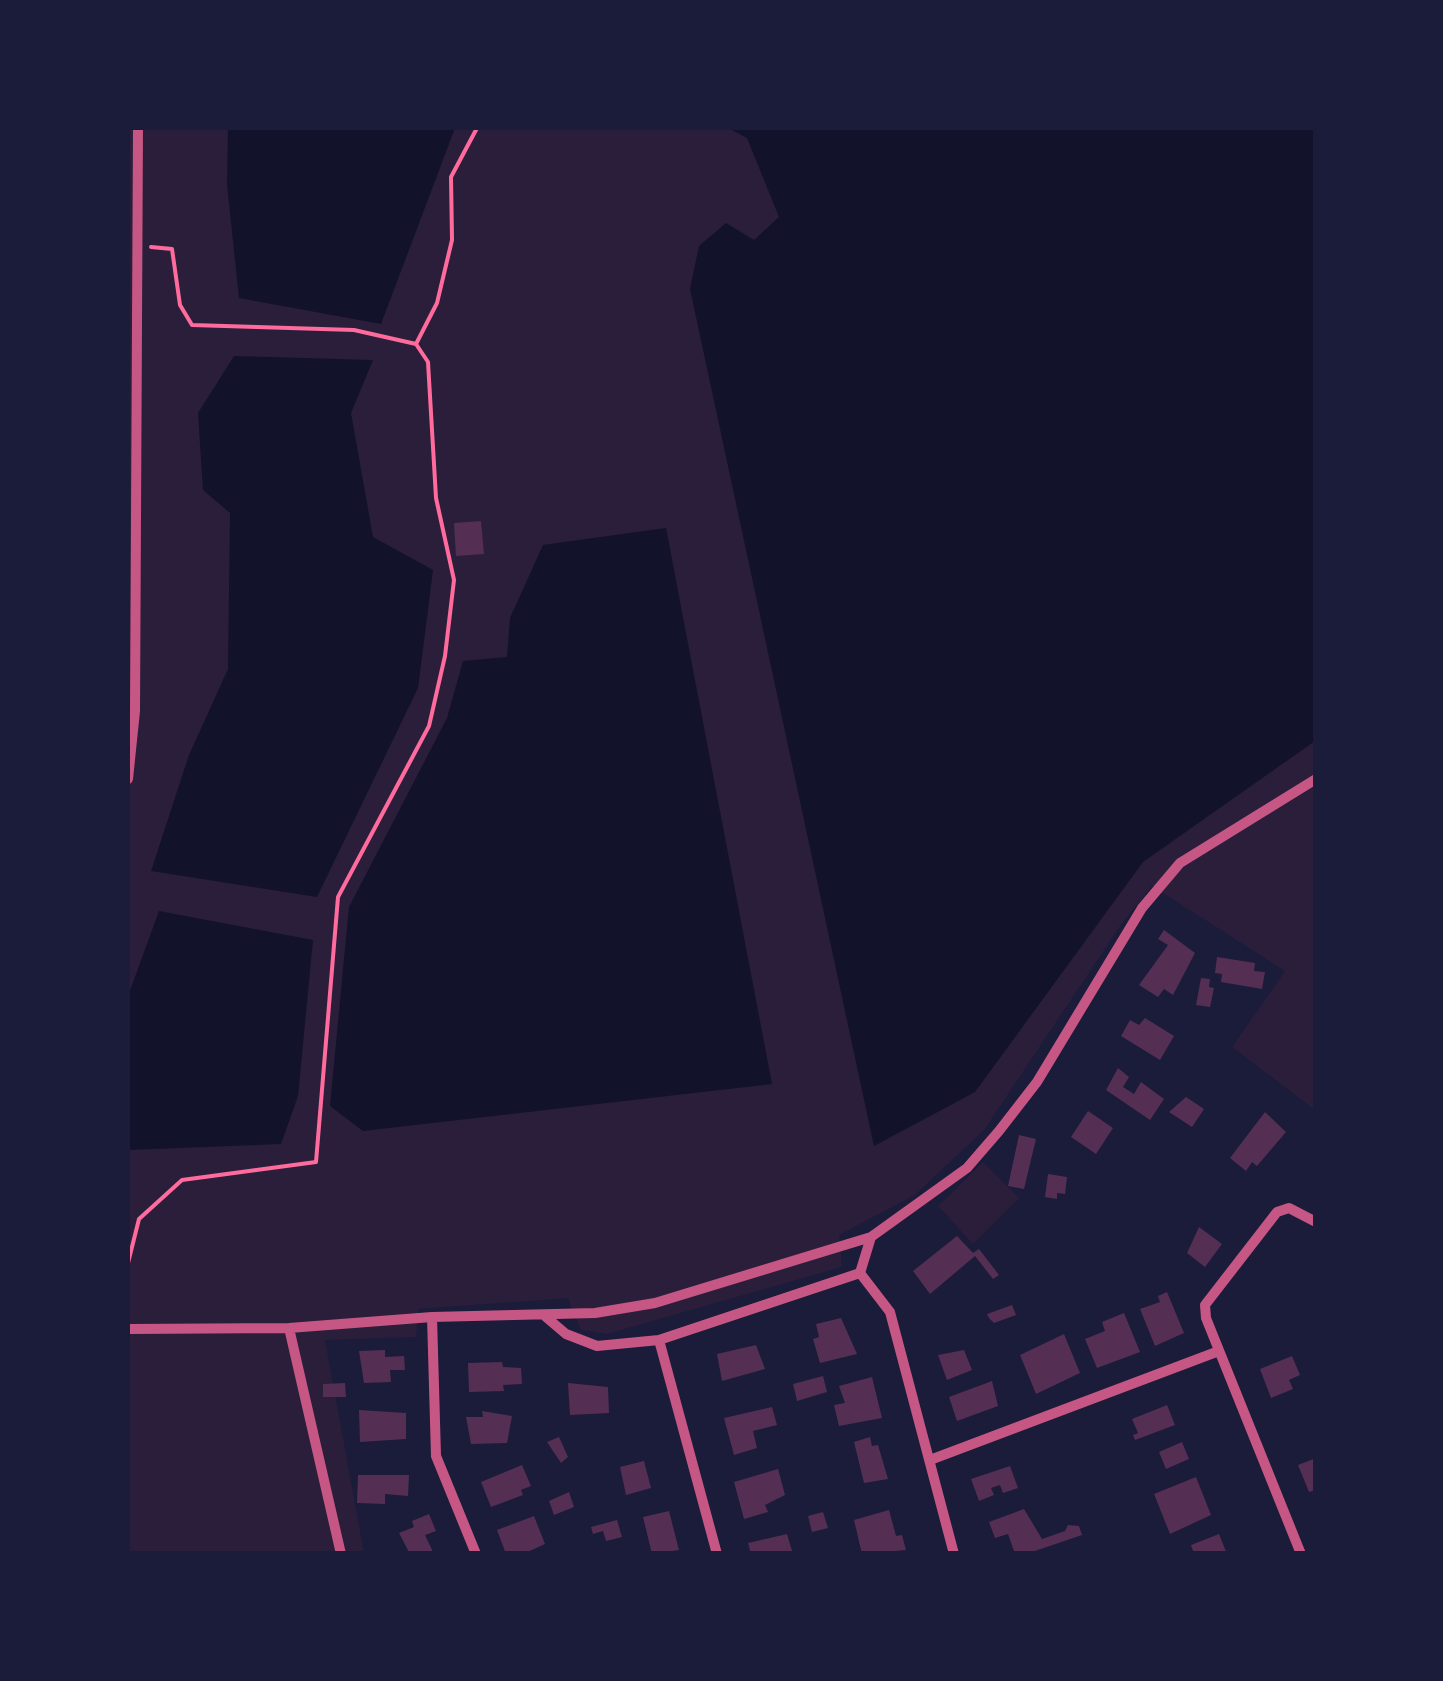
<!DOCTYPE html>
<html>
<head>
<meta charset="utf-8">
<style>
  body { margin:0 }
  #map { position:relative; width:1443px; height:1681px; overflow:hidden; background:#1b1b3a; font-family:"Asap Condensed",sans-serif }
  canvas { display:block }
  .frame { position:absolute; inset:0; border:130px solid #1b1b3a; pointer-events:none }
</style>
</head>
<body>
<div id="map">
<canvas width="1443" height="1681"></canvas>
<div class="frame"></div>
</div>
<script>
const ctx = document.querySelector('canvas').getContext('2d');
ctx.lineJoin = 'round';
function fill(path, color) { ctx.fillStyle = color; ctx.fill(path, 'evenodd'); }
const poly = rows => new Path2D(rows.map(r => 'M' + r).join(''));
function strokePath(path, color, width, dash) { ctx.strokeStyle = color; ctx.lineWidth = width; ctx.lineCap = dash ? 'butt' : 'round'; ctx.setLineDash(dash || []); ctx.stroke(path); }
const green = poly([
  [128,128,1315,128,1315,1110,1232,1047,1285,971,1152,886,1120,926,984,1130,915,1195,839,1235,842,1267,607,1334,581,1330,568,1298,419,1309,416,1337,325,1340,364,1553,128,1553],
  [983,1162,1019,1198,973,1244,938,1206]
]);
const water = poly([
  [228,128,455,128,381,324,239,298,227,184],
  [728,128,1315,128,1315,741,1143,862,975,1092,874,1146,690,289,699,246,726,223,754,240,779,217,747,138],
  [234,356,373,360,351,413,373,537,433,570,418,688,317,897,151,871,189,755,228,669,230,513,203,490,198,413],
  [666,528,772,1084,363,1131,330,1106,349,907,447,718,463,661,507,657,510,618,543,545],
  [159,911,313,940,298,1096,281,1144,128,1150,128,996]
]);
const building = poly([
  [481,521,484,554,456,556,454,523],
  [1164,930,1195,953,1173,995,1164,989,1158,997,1139,985,1168,945,1158,939],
  [1217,957,1255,963,1254,971,1265,972,1262,989,1221,982,1222,974,1215,973],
  [1201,978,1210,979,1209,987,1214,988,1210,1007,1196,1005],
  [1145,1018,1174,1036,1160,1060,1121,1036,1130,1020,1139,1025],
  [1118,1068,1129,1077,1123,1087,1134,1094,1141,1082,1164,1099,1150,1120,1106,1090],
  [1186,1097,1204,1109,1192,1127,1169,1112],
  [1088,1111,1113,1128,1096,1154,1071,1137],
  [1265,1112,1286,1132,1257,1166,1252,1162,1246,1171,1230,1158],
  [1019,1135,1036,1139,1024,1189,1008,1186],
  [1048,1174,1067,1177,1065,1194,1057,1193,1057,1199,1045,1197],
  [1199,1227,1222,1244,1205,1267,1187,1253],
  [957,1236,973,1253,979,1249,999,1275,993,1279,975,1256,930,1294,913,1271],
  [1167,1292,1184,1333,1155,1346,1140,1309,1160,1302,1158,1296],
  [1012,1305,1016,1315,994,1323,989,1318,987,1314],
  [1124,1313,1140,1352,1097,1368,1085,1339,1105,1331,1102,1322],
  [841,1318,857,1354,820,1363,813,1339,819,1337,816,1324],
  [1064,1334,1080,1373,1036,1394,1020,1355],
  [756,1345,765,1369,722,1381,717,1354],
  [385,1350,385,1357,404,1356,405,1370,390,1370,391,1382,364,1383,359,1351],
  [964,1350,972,1370,947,1380,938,1355],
  [1292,1356,1300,1375,1289,1380,1293,1389,1271,1398,1260,1369],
  [502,1362,503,1367,521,1368,522,1384,503,1385,504,1391,469,1392,468,1363],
  [823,1376,827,1392,797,1401,793,1384],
  [872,1377,882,1418,839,1426,834,1405,845,1403,839,1386],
  [992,1381,998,1406,957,1421,949,1397],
  [345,1383,346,1397,323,1397,323,1384],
  [568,1383,608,1387,609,1413,570,1415],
  [1167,1405,1175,1425,1135,1440,1133,1435,1138,1433,1132,1419],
  [772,1407,777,1425,753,1431,757,1448,734,1455,724,1418],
  [359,1410,406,1413,406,1439,360,1442],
  [482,1411,512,1416,507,1443,471,1444,466,1417,483,1417],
  [559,1437,568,1457,561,1463,547,1442],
  [870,1437,872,1446,878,1445,888,1479,864,1483,854,1442],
  [1182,1442,1189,1459,1166,1469,1159,1452],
  [1316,1458,1316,1490,1309,1492,1298,1465],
  [644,1461,651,1488,626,1495,620,1467],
  [522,1465,531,1486,521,1490,523,1495,491,1507,481,1482],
  [1010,1466,1018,1488,1003,1493,1000,1485,991,1488,994,1495,979,1501,971,1479],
  [778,1469,785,1495,765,1505,768,1512,744,1519,734,1482],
  [358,1475,409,1475,408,1496,385,1494,385,1504,357,1503],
  [1196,1477,1211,1515,1170,1534,1154,1494],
  [569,1492,574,1507,554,1515,549,1501],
  [1024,1509,1042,1539,1065,1531,1068,1525,1079,1526,1082,1535,1026,1554,1014,1551,1008,1534,995,1538,989,1522],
  [889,1510,896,1536,902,1535,906,1550,862,1554,854,1520],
  [669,1511,679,1550,652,1554,643,1517],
  [823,1512,828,1528,812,1532,808,1516],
  [429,1514,436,1531,425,1535,434,1554,410,1554,399,1533,414,1527,412,1521],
  [534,1516,545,1544,523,1554,506,1554,497,1530],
  [617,1520,622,1537,606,1541,603,1531,593,1534,591,1527],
  [787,1534,793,1554,751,1554,748,1543],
  [1219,1534,1227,1554,1194,1554,1191,1545]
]);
const path = poly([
  [416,344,437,303,452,240,451,177,477,128],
  [128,1263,139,1219,182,1180,316,1162,338,897,429,726,445,656,454,580,436,498,428,362,416,344,354,330,192,325,180,305,172,249,151,247]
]);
const minor = poly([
  [128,779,135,711,138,128],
  [860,1273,890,1312,954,1554],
  [432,1317,436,1456,476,1554],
  [546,1317,566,1334,597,1346,659,1340,860,1273,871,1237],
  [289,1328,341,1554],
  [128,1329,289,1328,432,1317,595,1313,655,1303,871,1237,967,1168,999,1131,1037,1082,1142,908,1180,863,1316,779],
  [659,1340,717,1554],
  [930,1460,1219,1351],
  [1301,1554,1206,1318,1205,1305,1277,1212,1289,1208,1316,1222]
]);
fill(green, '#2a1e3b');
fill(water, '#12122b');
fill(building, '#542f53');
strokePath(path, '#ff6b9d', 4);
strokePath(minor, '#c65784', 10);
</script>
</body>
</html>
